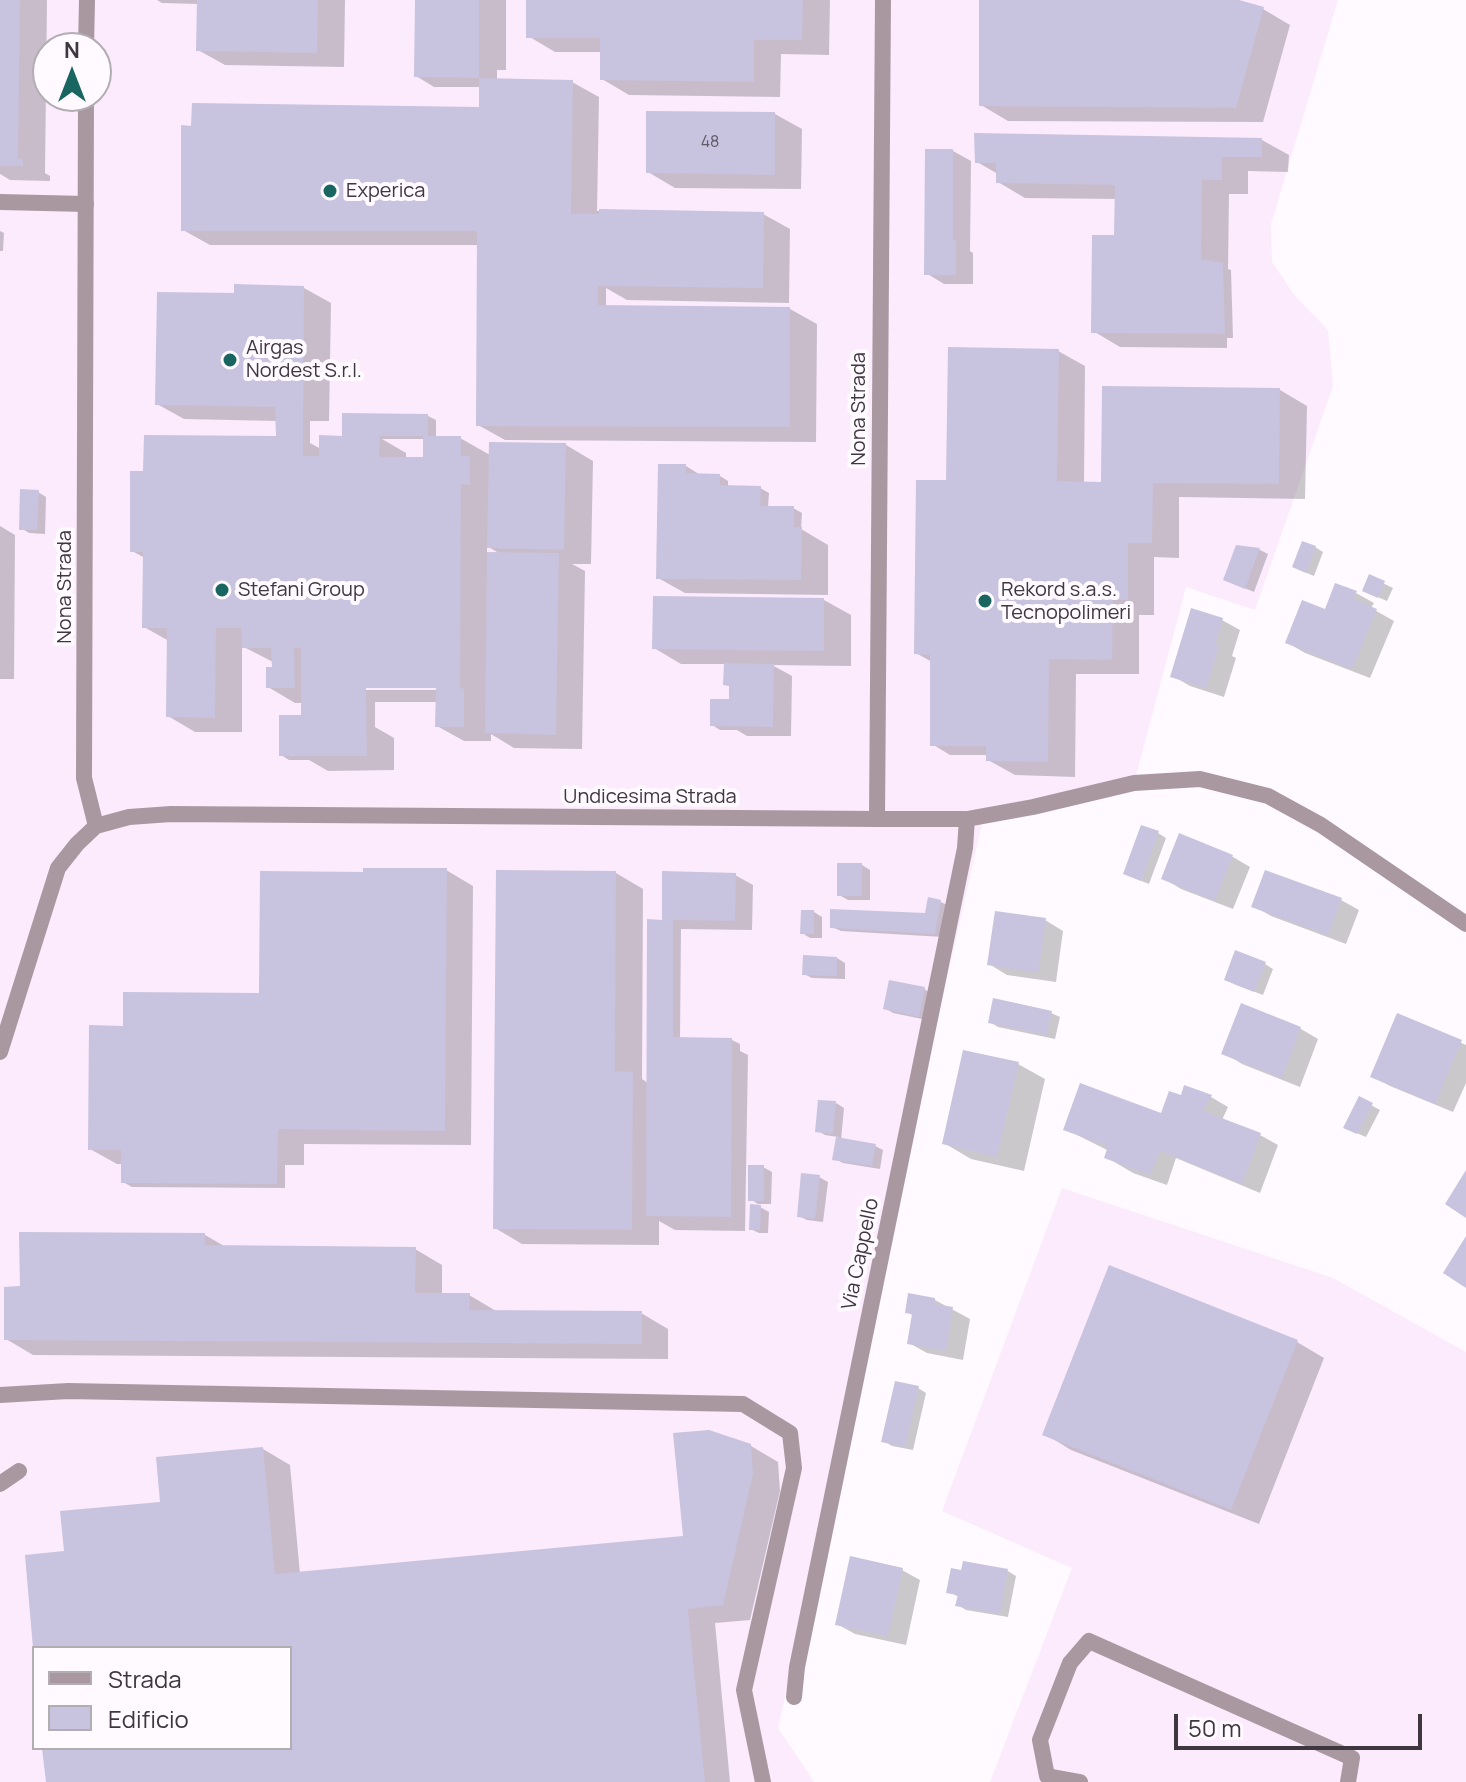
<!DOCTYPE html>
<html>
<head>
<meta charset="utf-8">
<style>
  body { margin:0 }
  #map { position:relative; width:1466px; height:1782px; overflow:hidden; background:#fefaff; font-family:Manrope,sans-serif }
  canvas { display:block }
  .legend { position:absolute; left:32px; top:1646px; width:260px; height:104px; box-sizing:border-box; background:#fefaff; border:2px solid #b2acb3; margin:0; padding:10px 14px; list-style:none; font-size:24px; color:#3f3740 }
  .legend li { display:flex; align-items:center; gap:16px; height:40px }
  .legend b { width:40px; border:2px solid #b2acb3 }
  .north { position:absolute; left:32px; top:32px; width:80px; height:80px; box-sizing:border-box; background:#fefaff; border:2px solid #b2acb3; border-radius:50%; rotate:0deg; font-size:22px; font-weight:700; line-height:32px; text-align:center; color:#3f3740 }
  .north::after { content:''; display:block; margin:auto; width:28px; height:36px; background:#196661; clip-path:polygon(50% 0,100% 100%,50% 72%,0 100%) }
  .scale { position:absolute; left:1174px; top:1714px; width:248px; height:36px; box-sizing:border-box; border:4px solid #3f3740; border-top:0; padding-left:10px; font-size:24px; line-height:28px; white-space:nowrap; color:#3f3740; -webkit-text-stroke:6px #fefaff; paint-order:stroke }
</style>
</head>
<body>
<div id="map">
<canvas width="1466" height="1782"></canvas>
<ul class="legend">
<li><b style="height:10px;background:#aa98a1"></b>Strada</li>
<li><b style="height:22px;background:#c8c3de"></b>Edificio</li>
</ul>
<div class="north">N</div>
<div class="scale">50 m</div>
</div>
<script>
const ctx = document.querySelector('canvas').getContext('2d');
ctx.lineJoin = 'round';
function fill(path, color) { ctx.fillStyle = color; ctx.fill(path, 'evenodd'); }
const poly = rows => new Path2D(rows.map(r => 'M' + r).join(''));
function strokePath(path, color, width, dash) { ctx.strokeStyle = color; ctx.lineWidth = width; ctx.lineCap = dash ? 'butt' : 'round'; ctx.setLineDash(dash || []); ctx.stroke(path); }
function drawText(font, color, halo, rows, align = 'center') {
  ctx.font = font + ' Manrope,sans-serif'; ctx.lineWidth = 8; ctx.setLineDash([]); ctx.textBaseline = 'middle'; ctx.strokeStyle = halo; ctx.fillStyle = color; for (const [text, x, y, turn = 0] of rows) {
    ctx.save(); ctx.translate(x, y); ctx.rotate((+turn || 0) * Math.PI / 180); ctx.textAlign = isNaN(turn) ? turn : align; if (halo) ctx.strokeText(text, 0, 0); ctx.fillText(text, 0, 0); ctx.restore();
  }
}
const built = poly([
  [0,0,1338,0,1271,224,1272,262,1295,296,1328,330,1333,386,1255,610,1186,587,1133,787,983,819,778,1728,814,1782,0,1782],
  [48,48,96,48,96,96,48,96],
  [34,1648,290,1648,290,1748,34,1748],
  [1062,1188,1333,1278,1466,1352,1466,1782,990,1782,1072,1568,942,1511]
]);
const shadow = poly([
  [0,0,47,0,45,173,50,176,50,181,10,180,0,174],
  [157,0,345,0,344,67,225,65,198,50,199,4,162,3],
  [417,0,506,0,506,70,497,70,497,80,572,82,599,97,597,211,763,214,790,229,789,303,627,300,606,288,606,308,790,309,817,324,816,442,505,440,478,425,479,245,210,245,183,230,481,109,481,87,434,87,416,76],
  [528,0,830,0,829,55,781,54,780,97,629,95,602,79,602,52,555,52,528,36],
  [981,0,1232,0,1263,9,1290,25,1263,122,1008,121,981,105],
  [775,114,802,129,801,189,675,188,648,172],
  [1262,140,1289,155,1288,172,1248,171,1248,194,1229,194,1228,269,1231,270,1233,338,1227,338,1227,348,1120,347,1093,331,1116,237,1117,199,1025,198,998,182,998,174,977,162],
  [953,151,971,161,970,251,973,253,973,284,944,284,926,273],
  [0,231,4,233,3,251,0,251],
  [304,288,331,303,329,421,310,421,310,443,321,449,344,437,428,416,436,420,436,438,460,438,490,455,566,445,593,461,591,564,572,564,585,571,582,749,514,748,491,734,491,741,464,741,437,726,437,702,375,702,375,727,394,738,394,770,328,771,309,760,289,760,281,755,301,717,302,703,295,703,268,687,273,662,242,646,242,732,195,732,168,716,169,641,144,627,145,558,132,551,145,473,278,438,277,421,184,419,157,404,236,295],
  [382,439,425,439,425,459,406,459,406,453],
  [487,546,502,555,487,554],
  [362,686,446,686,446,690,366,690],
  [1058,351,1085,366,1084,483,1103,484,1280,390,1307,406,1305,499,1179,497,1179,558,1154,557,1154,615,1139,615,1139,674,1076,674,1075,777,1015,775,988,760,988,755,950,755,932,744,932,662,916,653,948,483],
  [686,466,702,476,720,476,728,481,728,486,760,488,769,493,768,508,793,508,802,513,801,529,828,545,828,595,685,593,658,578],
  [38,492,46,497,45,534,29,533,21,528],
  [0,526,15,535,14,679,0,679],
  [1237,547,1260,550,1268,554,1254,592,1225,580],
  [1315,547,1323,552,1314,576,1302,571],
  [1370,577,1393,588,1387,601,1373,595],
  [1356,593,1374,603,1371,608,1394,621,1370,678,1305,653,1288,643,1326,611],
  [824,600,851,615,851,666,772,665,792,676,791,736,747,736,737,730,720,730,712,725,731,701,726,664,681,664,654,648],
  [1193,611,1222,620,1240,630,1232,656,1236,658,1224,697,1190,686,1173,676],
  [1158,833,1166,838,1149,884,1134,878],
  [1180,836,1233,857,1250,867,1233,909,1181,889,1163,878],
  [862,865,870,870,870,900,848,900,839,895],
  [446,870,473,886,471,1145,304,1144,304,1165,285,1165,285,1188,132,1187,123,1182,123,1164,117,1164,90,1149,125,1027,261,995,365,874],
  [616,873,643,889,642,1079,648,1083,664,921,735,875,753,885,752,930,681,929,680,1039,732,1040,740,1044,740,1051,748,1055,745,1231,675,1230,659,1221,659,1245,522,1244,495,1228],
  [1341,900,1359,910,1346,944,1271,916,1254,906],
  [941,902,949,906,943,937,841,931,832,927,927,916],
  [814,912,822,917,822,938,810,938,802,933],
  [1045,920,1063,931,1056,982,1007,975,989,964],
  [837,958,845,963,845,979,812,978,804,974],
  [1265,964,1273,969,1263,995,1234,984],
  [924,989,932,994,927,1020,893,1013,885,1008],
  [1242,1006,1301,1029,1318,1039,1300,1087,1242,1064,1224,1053],
  [1051,1013,1060,1017,1055,1039,998,1027,990,1022],
  [1398,1016,1466,1045,1466,1083,1453,1112,1390,1086,1372,1076],
  [1018,1064,1045,1079,1024,1171,971,1159,944,1143],
  [1182,1097,1211,1097,1228,1107,1222,1120,1260,1135,1278,1145,1260,1193,1176,1158,1167,1185,1133,1173,1106,1157,1109,1151,1065,1129,1162,1115],
  [1360,1099,1380,1110,1366,1137,1354,1132],
  [836,1103,844,1108,841,1140,875,1146,883,1150,880,1169,843,1163,835,1159,838,1137,825,1135,817,1130],
  [763,1167,772,1172,771,1204,758,1204,750,1199],
  [819,1177,828,1182,823,1222,807,1220,799,1216],
  [760,1207,769,1212,768,1233,759,1233,751,1229],
  [205,1235,226,1247,415,1249,442,1265,442,1295,469,1295,496,1311,641,1313,668,1329,668,1359,33,1355,6,1339,22,1288],
  [1110,1268,1297,1342,1324,1358,1259,1524,1071,1450,1045,1434],
  [935,1300,970,1319,963,1360,927,1353,909,1343,914,1316,907,1312],
  [918,1388,926,1393,913,1450,892,1446,884,1441],
  [751,1446,778,1462,780,1491,750,1620,715,1623,730,1782,48,1782,44,1748,290,1748,290,1648,35,1648,66,1553,263,1449,290,1465,300,1574,685,1538],
  [902,1570,920,1580,906,1645,855,1634,837,1624],
  [1008,1571,1016,1576,1008,1617,966,1610,958,1605,959,1597,949,1592]
]);
const building = poly([
  [0,0,20,0,18,159,23,159,23,166,0,166],
  [197,0,318,0,317,53,196,51],
  [415,0,479,0,479,78,573,80,571,214,599,214,599,209,764,212,763,288,598,286,598,305,790,307,790,427,476,426,477,231,181,231,181,125,191,126,192,103,479,107,479,78,414,77],
  [526,0,803,0,802,40,754,40,754,82,600,80,600,38,526,38],
  [979,0,1239,0,1264,7,1236,108,979,106],
  [646,111,775,112,775,175,646,173],
  [974,133,1262,138,1262,157,1222,157,1222,180,1202,180,1201,259,1223,263,1225,334,1091,333,1092,235,1114,235,1115,185,996,183,996,163,975,163],
  [925,149,953,149,953,240,956,240,956,275,924,275],
  [234,284,304,286,303,456,319,456,319,435,342,436,342,413,428,414,428,436,461,436,461,456,470,456,470,485,461,484,460,688,464,689,464,727,435,727,436,688,366,688,367,756,279,756,279,715,301,715,301,648,294,648,295,688,266,688,266,667,272,667,271,648,242,648,241,628,216,628,215,718,166,717,167,628,142,628,143,552,130,552,130,471,143,471,144,435,276,436,275,407,155,405,157,292,234,293],
  [380,436,423,436,423,457,379,457],
  [948,347,1059,349,1057,481,1101,482,1102,386,1280,388,1279,484,1153,483,1152,543,1128,543,1128,600,1113,600,1112,660,1049,659,1048,762,986,761,986,746,930,746,930,655,914,654,916,480,946,480],
  [489,442,566,443,564,550,487,548],
  [658,464,686,464,686,473,720,474,720,485,761,486,760,506,794,506,794,527,802,527,801,580,656,579],
  [20,489,39,490,37,530,19,530],
  [1302,541,1316,546,1306,573,1292,567],
  [1236,545,1260,548,1245,589,1223,580],
  [487,552,559,553,556,735,485,733],
  [1369,574,1385,581,1378,598,1362,591],
  [1335,583,1357,591,1353,599,1377,609,1352,669,1285,643,1302,600,1325,609],
  [653,596,824,598,824,651,652,649],
  [1191,608,1223,618,1215,645,1219,646,1206,688,1170,677],
  [724,663,774,664,773,727,710,726,710,699,729,699,729,686,723,685],
  [1141,825,1159,831,1141,881,1123,874],
  [1179,833,1233,855,1215,901,1161,879],
  [837,863,862,863,862,896,837,896],
  [363,868,447,868,445,1131,278,1129,277,1184,121,1183,121,1150,88,1150,89,1025,123,1026,123,992,259,993,260,871,363,872],
  [496,870,616,871,615,1071,633,1072,632,1230,493,1229],
  [1265,870,1342,898,1328,935,1251,907],
  [662,871,736,873,735,921,673,920,673,1037,732,1038,731,1217,646,1216,647,919,662,920],
  [928,897,941,900,935,934,830,928,830,909,925,913],
  [801,910,814,910,814,934,800,934],
  [995,911,1046,918,1038,973,987,965],
  [1235,950,1266,962,1254,992,1224,980],
  [803,955,837,957,837,976,802,975],
  [889,980,925,987,919,1017,883,1009],
  [993,998,1052,1011,1047,1035,988,1023],
  [1241,1003,1301,1027,1282,1078,1221,1054],
  [1397,1013,1462,1040,1435,1104,1370,1077],
  [963,1050,1019,1062,997,1157,942,1144],
  [1080,1083,1161,1113,1169,1091,1181,1095,1184,1085,1212,1095,1203,1111,1261,1133,1242,1184,1160,1151,1150,1175,1104,1158,1108,1146,1063,1130],
  [1359,1096,1373,1103,1357,1134,1343,1128],
  [818,1100,836,1101,833,1134,815,1132],
  [836,1137,876,1144,872,1166,832,1160],
  [748,1165,764,1165,764,1201,748,1201],
  [1466,1170,1466,1218,1445,1204],
  [801,1173,820,1175,815,1219,797,1217],
  [750,1204,761,1205,760,1230,749,1230],
  [19,1232,205,1233,205,1245,416,1247,415,1293,470,1293,469,1310,642,1311,642,1344,4,1340,4,1287,20,1286],
  [1466,1236,1466,1288,1443,1273],
  [1109,1265,1298,1340,1231,1510,1042,1435],
  [908,1293,935,1298,935,1304,953,1307,946,1351,907,1344,912,1314,905,1313],
  [895,1381,919,1386,905,1447,881,1442],
  [709,1430,751,1444,753,1474,723,1605,688,1609,705,1782,46,1782,42,1748,290,1748,290,1648,33,1648,25,1555,64,1551,60,1511,160,1502,156,1457,263,1447,275,1574,683,1536,673,1433],
  [850,1556,903,1568,888,1636,835,1625],
  [963,1561,1008,1569,1000,1614,955,1606,958,1595,946,1593,951,1568,961,1570]
]);
const service = poly([
  [0,202,86,204],
  [0,1395,68,1391,743,1404,790,1433,794,1468,744,1690,763,1782],
  [0,1484,19,1471]
]);
const minor = poly([
  [86,48,87,0],
  [86,96,84,778,96,826],
  [877,819,967,819,1033,807,1134,783,1200,779,1268,796,1321,825,1466,924],
  [794,1697,797,1667,965,848,967,819],
  [1080,1782,1047,1776,1040,1740,1070,1663,1089,1641,1352,1758,1348,1782]
]);
const tertiary = poly([
  [0,1052,58,868,77,844,96,826,129,817,171,814,877,819,883,0]
]);
const markers = [
  [330,191,8,"#196661"],
  [230,360,8,"#196661"],
  [222,590,8,"#196661"],
  [985,601,8,"#196661"]
];
const numberNames = [
  ["48",710,143]
];
const poiNames = [
  ["Experica",346,191],
  ["Airgas",246,348],
  ["Nordest S.r.l.",246,371],
  ["Stefani Group",238,590],
  ["Rekord s.a.s.",1001,590],
  ["Tecnopolimeri",1001,613]
];
const streetNames = [
  ["Nona Strada",859,409,-90],
  ["Nona Strada",65,587,-90],
  ["Undicesima Strada",650,797],
  ["Via Cappello",861,1254,-78]
];
fill(built, '#fbebfd');
fill(shadow, '#0003');
fill(building, '#c8c3de');
strokePath(service, '#aa98a1', 16);
strokePath(minor, '#aa98a1', 16);
strokePath(tertiary, '#aa98a1', 16);
for (const [x, y, r, color] of markers) { const dot = new Path2D(); dot.arc(x, y, r, 0, 2 * Math.PI); ctx.fillStyle = color; ctx.fill(dot); strokePath(dot, '#fefaff', 3); }
drawText('16px', '#615a68', null, numberNames);
drawText('20px', '#3f3740', '#fefaff', poiNames, 'left');
drawText('20px', '#3f3740', '#fefaff', streetNames);
</script>
</body>
</html>
